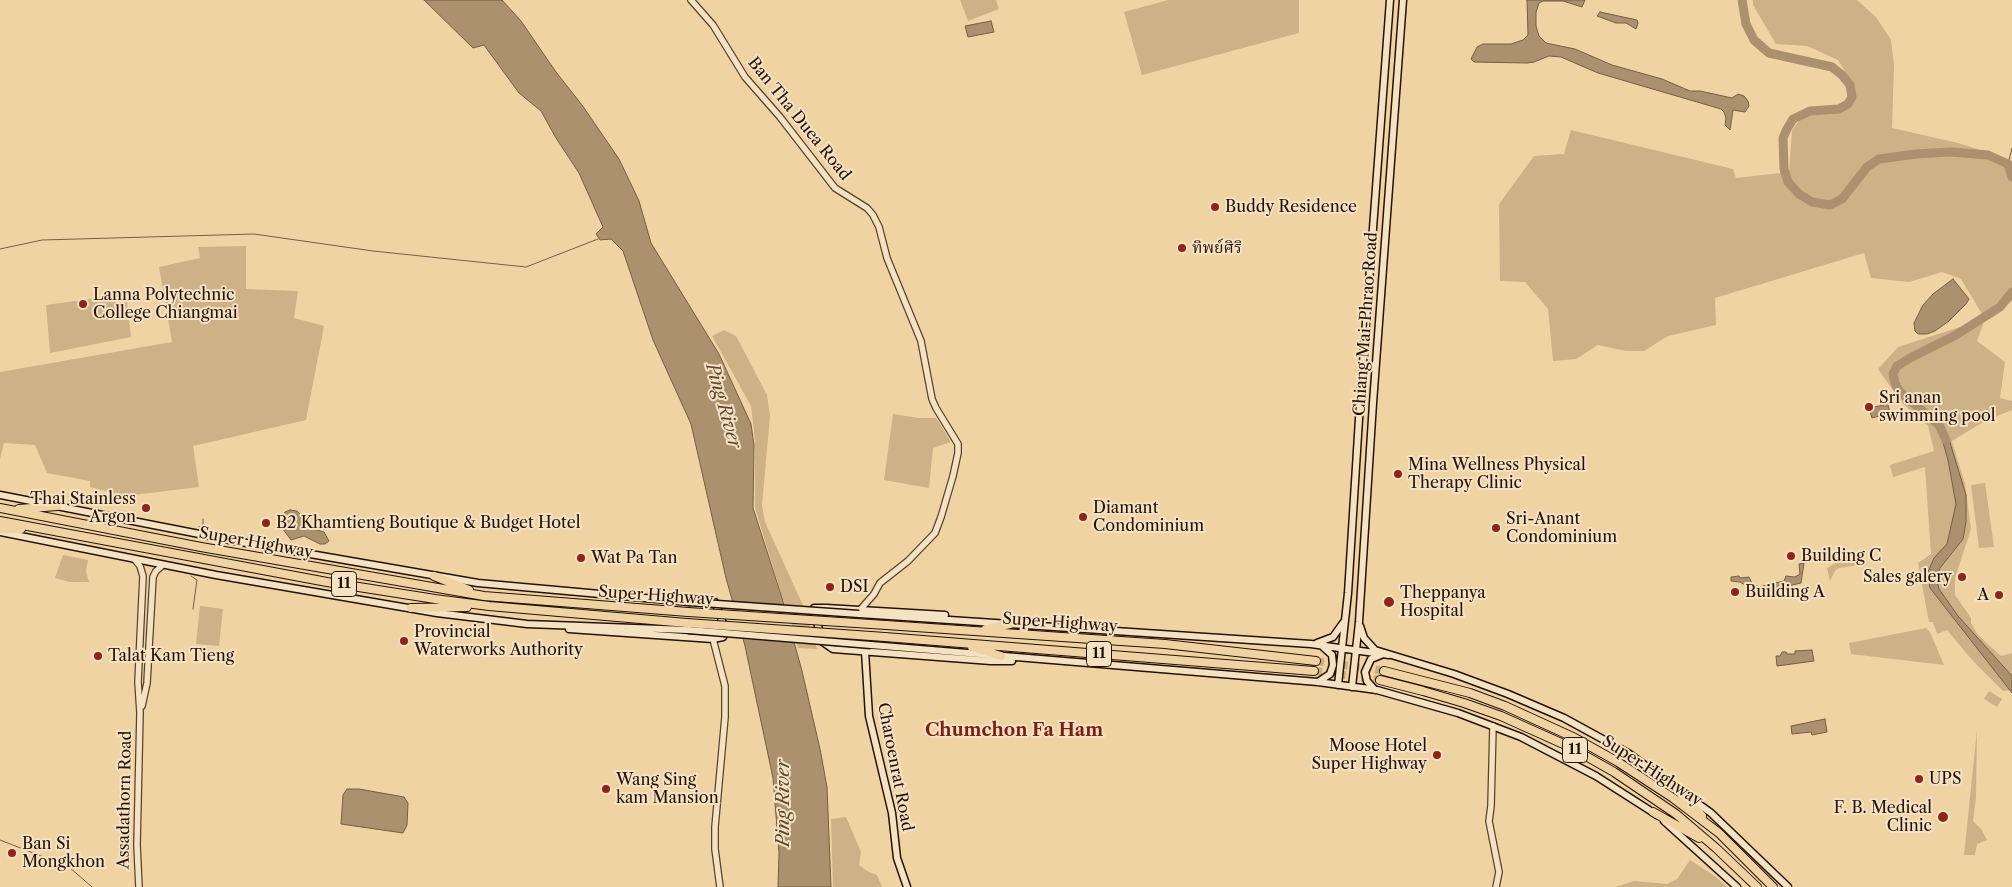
<!DOCTYPE html>
<html>
<head>
<meta charset="utf-8">
<style>
  body { margin:0 }
  canvas { display:block; background:#f0d3a3 }
</style>
</head>
<body>
<canvas width="2012" height="887"></canvas>
<script>
const ctx = document.querySelector('canvas').getContext('2d');
ctx.lineJoin = 'round';
function fill(path, color) { ctx.fillStyle = color; ctx.fill(path, 'evenodd'); }
const poly = rows => new Path2D(rows.map(r => 'M' + r).join(''));
function strokePath(path, color, width, dash) { ctx.strokeStyle = color; ctx.lineWidth = width; ctx.lineCap = dash ? 'butt' : 'round'; ctx.setLineDash(dash || []); ctx.stroke(path); }
function drawText(font, color, halo, rows, align = 'center') {
  ctx.font = font + ' "Libre Caslon Text","Noto Serif Thai",serif'; ctx.lineWidth = 4; ctx.setLineDash([]); ctx.textBaseline = 'middle'; ctx.strokeStyle = halo; ctx.fillStyle = color; for (const [text, x, y, turn = 0] of rows) {
    ctx.save(); ctx.translate(x, y); ctx.rotate((+turn || 0) * Math.PI / 180); ctx.textAlign = isNaN(turn) ? turn : align; if (halo) ctx.strokeText(text, 0, 0); ctx.fillText(text, 0, 0); ctx.restore();
  }
}
const green = poly([
  [960,0,996,0,999,9,968,21],
  [1168,0,1299,0,1299,33,1142,75,1124,12],
  [1753,0,1857,0,1876,17,1891,40,1894,66,1892,128,1958,143,2000,156,2012,164,2012,301,1985,319,1977,341,2005,362,2000,398,2012,401,2012,410,1985,421,1952,441,1965,484,1971,529,1955,578,1955,595,1971,618,1971,623,1978,635,2001,656,2012,653,2012,690,2003,691,1973,661,1947,630,1937,634,1933,622,1929,622,1918,563,1931,554,1925,467,1893,477,1890,465,1934,451,1928,426,1902,403,1878,369,1898,347,1985,319,1961,279,1942,272,1909,282,1871,278,1864,253,1715,298,1716,325,1668,336,1644,351,1626,351,1598,345,1576,359,1553,361,1548,309,1525,282,1500,281,1499,204,1534,156,1564,154,1571,130,1733,169,1736,178,1789,172,1792,130,1804,115,1817,113,1841,112,1854,102,1854,86,1838,60,1807,46,1776,44,1753,5],
  [246,246,246,289,298,291,294,318,324,326,306,420,193,446,199,487,125,496,90,487,90,481,47,473,35,445,4,443,0,459,0,372,172,342,159,267,200,258,198,247],
  [126,294,131,337,50,353,46,305],
  [724,330,736,336,767,395,770,416,762,505,765,522,806,612,817,649,798,648,755,508,755,440,751,406,712,336],
  [893,414,919,418,936,418,951,442,933,448,929,488,884,480],
  [1985,483,1994,547,1979,548,1971,485],
  [1856,551,1859,565,1839,568,1835,571,1830,581,1827,568],
  [63,555,88,560,86,571,89,582,70,582,55,578],
  [200,606,223,609,219,646,196,644],
  [1926,628,1930,632,1944,665,1851,654,1849,643],
  [1989,691,2002,699,1997,707,1984,699],
  [1977,730,1976,797,1973,821,1982,830,1987,840,1977,844,1975,855,1964,855],
  [846,817,861,852,859,865,867,871,877,875,882,887,833,887,831,819],
  [1690,860,1716,877,1727,887,1615,887,1634,881,1667,884,1677,879]
]);
const water = poly([
  [424,0,502,0,521,21,556,72,582,105,619,159,639,201,651,243,719,354,751,424,754,445,753,508,782,598,802,671,820,749,827,787,831,887,778,887,779,853,773,778,745,646,726,578,691,424,653,340,623,251,611,239,600,240,596,234,603,227,579,173,556,138,541,111,519,93,484,45,473,48,424,0],
  [1527,0,1585,0,1582,7,1563,1,1543,1,1539,3,1536,12,1536,26,1539,36,1546,43,1575,49,1612,65,1662,79,1690,91,1700,91,1732,98,1738,94,1744,96,1748,101,1749,106,1745,112,1733,110,1730,130,1725,125,1726,118,1724,112,1721,109,1598,73,1561,57,1549,56,1534,62,1527,63,1474,62,1471,59,1477,47,1483,44,1511,44,1523,40,1528,35,1527,0],
  [1600,12,1637,20,1638,23,1636,29,1626,23,1616,23,1597,16,1600,12],
  [991,21,994,32,968,37,965,26,991,21],
  [1953,279,1969,299,1966,304,1949,321,1935,331,1927,334,1918,334,1915,331,1914,323,1923,305,1933,294,1953,279],
  [1888,400,1890,404,1888,405,1890,413,1872,418,1869,408,1884,405,1885,401,1888,400],
  [1939,428,1947,433,1966,495,1966,522,1963,539,1940,568,1936,577,1939,589,1958,616,2012,676,2012,693,1930,588,1928,572,1934,558,1947,544,1956,504,1948,460,1939,428],
  [290,510,297,511,301,515,302,524,306,527,324,532,329,541,325,544,320,544,304,536,291,540,282,528,282,518,285,512,290,510],
  [1804,563,1801,583,1766,591,1763,595,1750,595,1748,587,1740,582,1731,581,1731,577,1739,576,1740,578,1749,577,1752,583,1759,587,1775,583,1784,581,1786,576,1795,577,1800,574,1799,564,1804,563],
  [1812,650,1814,661,1777,666,1776,656,1780,656,1782,652,1786,652,1787,654,1795,654,1795,651,1812,650],
  [1825,719,1827,732,1812,735,1811,732,1792,734,1791,726,1825,719],
  [347,789,359,789,404,797,408,803,407,825,403,833,341,824,343,795,347,789]
]);
const pier = poly([
  [730,601,787,607,797,643,741,639]
]);
const stream = poly([
  [2008,164,2012,148],
  [0,249,42,240,254,234,373,251,526,267,598,239],
  [199,527,203,525,203,519],
  [191,576,197,580,193,609],
  [0,840,69,867,92,887]
]);
const river = poly([
  [1742,0,1746,24,1754,40,1769,53,1832,67,1842,75,1850,85,1852,97,1848,104,1839,109,1810,111,1793,119,1787,129,1783,138,1784,169,1788,182,1799,194,1812,202,1830,205,1842,199,1867,167,1879,159,1916,154,1951,152,1988,155,2008,164,2012,177],
  [1946,440,1939,425,1899,391,1895,383,1893,374,1897,366,1910,358,1956,335,2000,307,2012,292]
]);
const trunkTunnel = poly([
  [1316,661,1384,671],
  [1314,671,1380,680]
]);
const tertiary = poly([
  [691,0,713,25,745,77,780,117,835,188,867,208,873,215,879,227,887,258,921,341,932,399,936,408,958,444,958,453,953,476,941,517,935,533,908,561,880,583,874,594,860,610],
  [135,560,140,566,143,576,138,682,140,713,137,845,139,887],
  [713,639,725,686,725,717,715,827,715,849,720,887],
  [142,706,147,683,153,577,156,571,163,565],
  [1493,726,1491,806,1489,821,1499,872,1496,887]
]);
const secondary = poly([
  [0,495,235,541,478,583,689,602],
  [0,532,216,575,437,613,527,624,688,630],
  [859,614,1311,644,1389,655],
  [945,615,826,608,814,608,813,610,823,642,833,649,991,661,1012,661],
  [1360,626,1364,638,1375,650,1454,674,1508,694,1564,718,1628,753,1711,813,1788,887],
  [569,629,713,639,723,637,725,631,724,626,715,602,684,598],
  [1317,643,1333,637,1343,623],
  [871,645,1318,682,1377,690,1458,713,1521,737,1596,776,1657,815],
  [865,651,869,716,892,813,897,858,907,887],
  [1318,682,1330,674,1333,665,1332,655,1322,646],
  [1338,685,1348,593,1360,403,1390,0],
  [1352,687,1359,622,1373,403,1403,0],
  [1375,690,1367,681,1365,672,1371,659,1381,655],
  [1664,821,1737,887]
]);
const trunk = poly([
  [0,508,201,547,484,596,688,612],
  [19,509,57,506],
  [0,521,327,582,435,599,489,606,687,623],
  [0,529,21,529],
  [434,576,469,590],
  [411,608,467,607],
  [886,625,1165,644,1316,661],
  [986,629,1010,624],
  [885,637,1314,671],
  [972,647,1001,656],
  [1384,671,1470,693,1505,706,1575,738,1618,762,1673,798,1719,833,1773,887],
  [1380,680,1423,691,1464,703,1501,716,1570,747,1614,772,1676,814,1716,848,1757,887],
  [1671,783,1702,816],
  [1653,812,1699,838]
]);
const secondaryBridge = poly([
  [689,602,859,614],
  [688,630,871,645]
]);
const trunkBridge = poly([
  [688,612,886,625],
  [687,623,885,637]
]);
const markers = [
  [1215,207,5,"#8f2418"],
  [1182,248,5,"#8f2418"],
  [83,304,5,"#8f2418"],
  [1869,407,5,"#8f2418"],
  [1398,474,5,"#8f2418"],
  [146,508,5,"#8f2418"],
  [1083,517,5,"#8f2418"],
  [266,523,5,"#8f2418"],
  [1496,528,5,"#8f2418"],
  [1791,556,5,"#8f2418"],
  [581,558,5,"#8f2418"],
  [1962,577,5,"#8f2418"],
  [830,587,5,"#8f2418"],
  [1735,592,5,"#8f2418"],
  [1999,595,5,"#8f2418"],
  [1389,602,6,"#8f2418"],
  [404,641,5,"#8f2418"],
  [98,656,5,"#8f2418"],
  [1437,755,5,"#8f2418"],
  [1919,779,5,"#8f2418"],
  [606,789,5,"#8f2418"],
  [1943,817,6,"#8f2418"],
  [12,853,5,"#8f2418"]
];
const shields = [
  [344,584,25],
  [1099,654,25],
  [1575,750,25]
];
const shieldNames = [
  ["11",344,584],
  ["11",1099,654],
  ["11",1575,750]
];
const streetNames = [
  ["Ban Tha Duea Road",799,119,51],
  ["Chiang Mai-Phrao Road",1366,324,-86],
  ["Super Highway",256,543,10],
  ["Super Highway",656,596,4],
  ["Super Highway",1060,623,4],
  ["Charoenrat Road",895,767,79],
  ["Super Highway",1652,771,33],
  ["Assadathorn Road",125,800,-89]
];
const poiNames = [
  ["Buddy Residence",1225,207],
  ["ทิพย์ศิริ",1192,248],
  ["Lanna Polytechnic",93,295],
  ["College Chiangmai",93,313],
  ["Sri anan",1879,398],
  ["swimming pool",1879,416],
  ["Mina Wellness Physical",1408,465],
  ["Therapy Clinic",1408,483],
  ["Thai Stainless",136,499,"right"],
  ["Argon",136,517,"right"],
  ["Diamant",1093,508],
  ["Condominium",1093,526],
  ["Sri-Anant",1506,519],
  ["Condominium",1506,537],
  ["B2 Khamtieng Boutique & Budget Hotel",276,523],
  ["Building C",1801,556],
  ["Wat Pa Tan",591,558],
  ["Sales galery",1952,577,"right"],
  ["DSI",840,587],
  ["Building A",1745,592],
  ["Theppanya",1400,593],
  ["Hospital",1400,611],
  ["A",1989,595,"right"],
  ["Provincial",414,632],
  ["Waterworks Authority",414,650],
  ["Talat Kam Tieng",108,656],
  ["Moose Hotel",1427,746,"right"],
  ["Super Highway",1427,764,"right"],
  ["UPS",1929,779],
  ["Wang Sing",616,780],
  ["kam Mansion",616,798],
  ["F. B. Medical",1932,808,"right"],
  ["Clinic",1932,826,"right"],
  ["Ban Si",22,844],
  ["Mongkhon",22,862]
];
const waterNames = [
  ["Ping River",723,406,74],
  ["Ping River",784,803,-90]
];
const neighbourhoodNames = [
  ["Chumchon Fa Ham",1014,731]
];
fill(green, '#cdb288');
fill(water, '#ab916e');
strokePath(water, '#755e45', 1);
fill(pier, '#f0d3a3');
strokePath(stream, '#755e45', 1);
strokePath(river, '#ab916e', 9);
strokePath(trunkTunnel, '#c7ac84', 8, [8, 4]);
strokePath(tertiary, '#58422e', 8);
strokePath(secondary, '#251207', 9);
strokePath(trunk, '#251207', 10);
strokePath(tertiary, '#f5e2c3', 5.5);
strokePath(secondary, '#f5e2c3', 6);
strokePath(trunk, '#f0d3a3', 8);
strokePath(secondaryBridge, '#251207', 9, []);
strokePath(trunkBridge, '#251207', 10, []);
strokePath(secondaryBridge, '#f5e2c3', 6);
strokePath(trunkBridge, '#f0d3a3', 8);
for (const [x, y, r, color] of markers) { const dot = new Path2D(); dot.arc(x, y, r, 0, 2 * Math.PI); ctx.fillStyle = color; ctx.fill(dot); strokePath(dot, '#f5e2c3', 2); }
for (const [x, y, w] of shields) { const box = new Path2D(); box.roundRect(x - w / 2, y - 12.5, w, 25, 4); ctx.fillStyle = '#f5e2c3'; ctx.fill(box); strokePath(box, '#251207', 1); }
drawText('bold 15px', '#251207', null, shieldNames);
drawText('16px', '#251207', '#f5e2c3', streetNames);
drawText('16px', '#251207', '#f5e2c3', poiNames, 'left');
drawText('italic 18px', '#5b4530', '#f5e2c3', waterNames);
drawText('bold 18px', '#7a1f14', '#f5e2c3', neighbourhoodNames);
</script>
</body>
</html>
